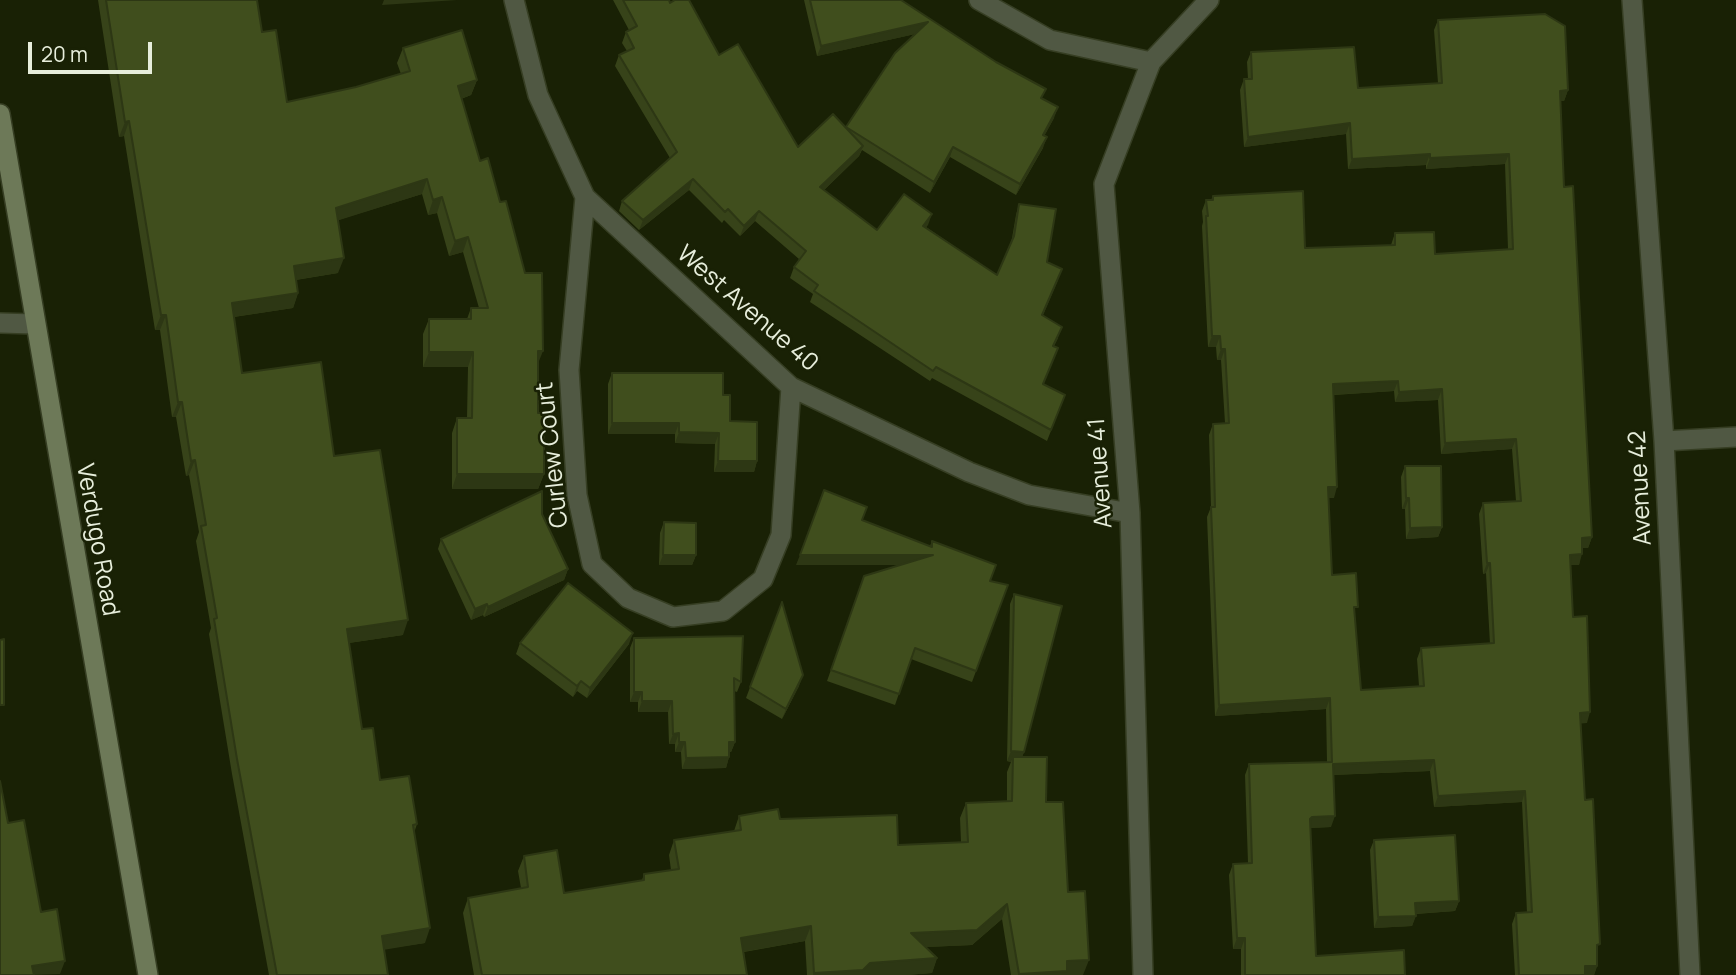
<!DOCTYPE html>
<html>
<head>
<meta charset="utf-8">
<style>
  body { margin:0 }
  #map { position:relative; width:1736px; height:975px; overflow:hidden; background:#192105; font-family:Manrope,sans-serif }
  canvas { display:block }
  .scale { position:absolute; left:28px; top:42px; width:124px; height:32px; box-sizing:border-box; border:4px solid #e7eedc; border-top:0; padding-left:9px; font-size:21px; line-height:24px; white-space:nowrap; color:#e7eedc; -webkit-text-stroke:5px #192105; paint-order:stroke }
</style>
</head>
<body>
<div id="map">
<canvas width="1736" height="975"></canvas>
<div class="scale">20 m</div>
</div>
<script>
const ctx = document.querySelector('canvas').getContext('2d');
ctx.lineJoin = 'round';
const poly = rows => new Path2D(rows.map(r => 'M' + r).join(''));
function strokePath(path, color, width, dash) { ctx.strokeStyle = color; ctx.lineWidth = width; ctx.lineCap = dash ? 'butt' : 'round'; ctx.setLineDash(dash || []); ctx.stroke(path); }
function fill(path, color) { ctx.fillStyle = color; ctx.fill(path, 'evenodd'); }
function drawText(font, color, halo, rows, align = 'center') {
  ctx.font = font + ' Manrope,sans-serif'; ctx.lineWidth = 5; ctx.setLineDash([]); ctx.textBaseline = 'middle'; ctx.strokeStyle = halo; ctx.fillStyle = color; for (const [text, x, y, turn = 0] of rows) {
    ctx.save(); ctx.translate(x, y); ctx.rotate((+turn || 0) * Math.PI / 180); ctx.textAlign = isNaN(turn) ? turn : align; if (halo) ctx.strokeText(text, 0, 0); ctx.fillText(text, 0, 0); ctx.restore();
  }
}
const minor = poly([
  [514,0,538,95,585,197,791,387,969,472,1029,495,1130,513],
  [979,0,1050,40,1151,62],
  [1632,0,1664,441,1690,975],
  [585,197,569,370,577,495,592,564,628,598,673,617,723,611,763,579,781,535,791,387],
  [0,323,34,324],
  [1664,441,1736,437],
  [1143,975,1130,513,1104,184,1151,62,1209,0]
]);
const secondary = poly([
  [0,114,148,975]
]);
const wall = poly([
  [98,0,257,0,262,32,287,102,356,87,401,74,397,63,403,48,477,80,471,95,461,99,538,364,538,413,544,474,538,489,452,489,452,433,457,418,467,418,468,367,423,367,423,334,429,319,467,319,471,308,479,308,463,252,449,256,437,213,428,215,422,194,338,220,338,273,296,280,298,293,293,308,234,317,242,373,334,456,403,635,349,643,362,729,380,780,417,824,414,833,425,943,384,949,388,975,269,975,232,774,209,634,211,628,196,541,199,532,189,475,186,476,176,417,172,417,160,330,155,330,124,136,119,137],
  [613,0,669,0,670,3,719,55,798,147,846,128,915,34,817,56,804,0,901,0,1042,99,1054,118,1044,136,1043,148,1016,195,950,157,930,193,862,150,859,156,824,190,877,230,932,214,926,227,997,275,1011,244,1016,215,1019,204,1047,262,1058,280,1043,315,1058,338,1054,346,1043,384,1065,395,1047,441,932,378,930,381,810,302,813,294,790,278,794,267,799,259,755,221,740,236,724,220,722,223,689,190,639,230,619,211,622,201,670,158,615,66,619,55,627,51,622,43,626,32,629,30],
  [1438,20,1568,90,1564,101,1560,101,1564,187,1592,537,1588,548,1582,548,1579,565,1570,565,1573,617,1587,723,1581,723,1585,800,1597,952,1597,966,1594,975,1515,975,1512,924,1516,913,1527,913,1522,802,1434,807,1430,771,1333,775,1331,827,1310,828,1316,956,1405,975,1241,975,1241,949,1233,949,1229,875,1233,864,1248,863,1245,775,1249,764,1327,762,1326,709,1215,716,1207,517,1211,507,1209,435,1213,424,1225,423,1221,360,1217,360,1216,347,1208,347,1202,226,1203,222,1202,211,1206,200,1211,200,1213,196,1305,248,1391,245,1395,233,1435,254,1508,249,1505,164,1426,169,1426,165,1348,169,1346,134,1244,147,1240,90,1244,79,1248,79,1247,62,1251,52,1358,88,1438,83,1434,30],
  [1394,391,1395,402,1438,400,1441,454,1512,449,1516,501,1483,503,1479,514,1483,574,1486,573,1490,644,1421,648,1417,659,1419,686,1361,690,1354,616,1332,575,1328,498,1334,498,1334,395],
  [612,373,723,395,730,421,757,461,754,472,714,472,715,444,675,443,675,434,608,434,608,384],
  [1405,466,1442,527,1438,537,1406,539,1405,509,1402,509,1401,477],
  [542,514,568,569,564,580,484,617,483,615,471,620,438,549,441,539],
  [664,522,696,555,692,565,659,565,660,533],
  [932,541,990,581,1008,585,972,682,911,659,895,705,827,681,864,576,899,565,796,565,930,546],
  [1014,594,1024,752,1022,757,1046,802,1068,892,1083,975,1011,975,1002,919,972,945,926,947,937,958,932,973,906,975,807,975,805,941,744,952,747,975,474,975,463,913,468,898,521,888,518,871,524,856,564,893,642,880,644,874,671,870,669,855,674,840,734,831,739,816,780,819,898,845,961,842,960,818,966,803,1007,802,1007,772,1011,762,1007,761,1010,604],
  [782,602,799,686,782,719,746,698],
  [743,636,741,682,737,692,734,691,735,742,731,752,729,752,729,757,726,768,682,769,681,752,675,752,675,744,669,744,668,712,638,712,638,702,630,702,630,648,634,638],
  [520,643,629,644,587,698,577,691,573,697,516,654],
  [1374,840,1459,901,1455,911,1416,914,1412,926,1374,928,1370,850]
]);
const shadedWall = poly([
  [384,0,457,0,382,5],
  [928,22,924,32,817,56,821,46],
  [477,80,471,95,452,102,458,86],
  [1568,90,1564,101,1556,101,1560,91],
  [1058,107,1054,118,1039,146,1043,135],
  [129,121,124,136,119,137,125,122],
  [1350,123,1346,134,1244,147,1248,137],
  [1047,137,1043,148,1016,195,1020,184],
  [863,146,859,156,816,198,820,187],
  [953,147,950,157,930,193,934,182],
  [1430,154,1426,165,1348,169,1352,159],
  [1509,154,1505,164,1426,169,1430,158],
  [427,179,422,194,330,223,336,208],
  [693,179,689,190,639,230,643,220],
  [442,197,437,213,428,215,433,200],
  [759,211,755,221,740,236,744,226],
  [932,214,928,225,920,236,923,226],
  [468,237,463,252,449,256,455,241],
  [344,258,338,273,288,281,294,266],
  [298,293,293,308,226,318,232,303],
  [161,315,166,315,160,330,155,330],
  [1212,336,1220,336,1216,347,1208,347],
  [1221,349,1225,349,1221,360,1217,360],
  [538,351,543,351,537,366],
  [429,352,473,352,468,367,423,367],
  [1398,381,1394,391,1329,395,1333,384],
  [1442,389,1438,400,1395,402,1399,392],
  [178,402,182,402,176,417,172,417],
  [612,423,679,423,675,434,608,434],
  [679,432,719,433,715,444,675,443],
  [1516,439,1512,449,1441,454,1445,443],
  [195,460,189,475,186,476,191,461],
  [718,461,757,461,754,472,714,472],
  [457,474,544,474,538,489,452,489],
  [1328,487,1337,487,1334,498,1324,498],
  [1406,498,1409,498,1405,509,1402,509],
  [1442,527,1438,537,1406,539,1410,528],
  [1592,537,1588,548,1578,548,1582,538],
  [1582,554,1579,565,1566,565,1570,555],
  [663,555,696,555,692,565,659,565],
  [800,555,933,555,930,565,796,565],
  [1487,563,1490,563,1486,573,1483,574],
  [568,569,564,580,484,617,488,607],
  [487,604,483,615,471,620,475,609],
  [408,620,403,635,341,644,347,629],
  [633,633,629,644,587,698,590,688],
  [803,675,799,686,782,719,786,709],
  [581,681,577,691,573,697,577,686],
  [634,692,642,692,638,702,630,702],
  [1330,698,1326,709,1215,716,1219,705],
  [642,701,672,701,668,712,638,712],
  [1590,712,1587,723,1576,724,1580,713],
  [679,733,675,744,669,744,673,734],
  [679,742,685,742,681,752,675,752],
  [729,742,735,742,731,752,725,752],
  [1011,751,1024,752,1020,763,1013,757,1011,762,1007,761],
  [729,757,726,768,682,769,686,758],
  [1434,760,1430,771,1329,775,1333,764],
  [1525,791,1522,802,1434,807,1438,796],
  [1335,816,1331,827,1308,828,1310,819,1312,817],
  [1459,901,1455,911,1412,914,1415,903],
  [1007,904,1002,919,972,945,905,948,911,933],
  [1416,916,1412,926,1374,928,1378,917],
  [811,926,805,941,736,953,741,938],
  [430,928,425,943,377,951,382,936],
  [1237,938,1245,938,1241,949,1233,949],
  [937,958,932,973,906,975,813,975,814,973,870,963],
  [1089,960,1083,975,1018,975,1019,974,1067,961],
  [65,961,60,974,29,975,32,966],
  [1585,966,1597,966,1594,975,1582,975]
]);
const building = poly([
  [106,0,257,0,262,32,276,30,287,102,356,87,410,71,403,48,462,30,477,80,458,86,480,161,488,158,500,202,506,201,525,273,542,273,543,351,538,351,538,413,544,413,544,474,457,474,457,418,472,418,473,352,429,352,429,319,471,319,471,308,488,308,468,237,455,241,442,197,433,200,427,179,336,208,344,258,294,266,298,293,232,303,242,373,321,362,334,456,380,450,408,620,347,629,362,729,373,728,380,780,409,776,417,824,413,825,430,928,382,936,388,975,277,975,237,759,214,619,217,618,201,526,206,525,195,460,191,461,182,402,178,402,166,315,161,315,129,121,125,122,106,0],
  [623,0,669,0,670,3,675,0,689,0,719,55,738,44,798,147,833,114,863,146,820,187,877,230,904,194,932,214,923,226,997,275,1014,236,1019,204,1056,209,1047,262,1062,269,1042,315,1062,327,1053,346,1058,348,1043,384,1065,395,1051,430,936,367,933,371,814,291,818,285,794,267,806,251,759,211,744,226,728,209,725,212,693,179,643,220,622,201,677,152,619,55,634,48,626,32,637,26,623,0],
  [810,0,901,0,996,62,1046,89,1041,98,1058,107,1043,135,1047,137,1020,184,953,147,934,182,846,127,895,53,928,22,821,46,810,0],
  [1545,14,1565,26,1568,90,1560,91,1564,187,1573,186,1592,537,1582,538,1582,554,1570,555,1573,617,1587,616,1590,712,1580,713,1585,800,1593,799,1600,944,1597,945,1597,966,1585,966,1585,975,1519,975,1516,913,1532,912,1525,791,1438,796,1434,760,1333,764,1335,816,1312,817,1310,819,1316,956,1404,950,1405,975,1245,975,1245,938,1237,938,1233,864,1252,863,1249,764,1332,762,1330,698,1219,705,1211,507,1215,507,1213,424,1229,423,1225,349,1221,349,1220,336,1212,336,1206,216,1208,216,1206,200,1213,200,1213,196,1303,191,1305,248,1395,245,1395,233,1434,232,1435,254,1513,249,1509,154,1430,158,1430,154,1352,159,1350,123,1248,137,1244,79,1252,79,1251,52,1354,47,1358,88,1442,83,1438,20,1545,14],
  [1398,381,1399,392,1442,389,1445,443,1516,439,1521,501,1483,503,1487,563,1490,563,1494,643,1421,648,1424,686,1361,690,1354,607,1358,607,1356,573,1332,575,1328,487,1337,487,1333,384,1398,381],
  [612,373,723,373,723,395,730,395,730,421,757,422,757,461,718,461,719,433,679,432,679,423,612,423,612,373],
  [1405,466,1441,466,1442,527,1410,528,1409,498,1406,498,1405,466],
  [824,490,867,507,862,520,932,547,932,541,996,565,990,581,1008,585,976,671,915,648,899,694,831,670,864,576,933,555,800,555,824,490],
  [542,491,542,514,568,569,488,607,487,604,475,609,441,539,542,491],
  [664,522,696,523,696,555,663,555,664,522],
  [568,583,633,633,590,688,581,681,577,686,520,643,568,583],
  [1014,594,1062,606,1024,752,1011,751,1014,594],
  [782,602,803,675,786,709,750,687,782,602],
  [743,636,741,682,734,678,735,742,729,742,729,757,686,758,685,742,679,742,679,733,673,734,672,701,642,701,642,692,634,692,634,638,743,636],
  [4,639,4,705,0,705,0,640,4,639],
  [1013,757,1047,757,1046,802,1063,802,1068,892,1085,891,1089,960,1067,961,1067,971,1019,974,1007,904,977,930,911,933,937,958,870,963,863,970,814,973,811,926,741,938,747,975,482,975,468,898,528,887,524,856,557,850,564,893,644,880,644,874,679,869,674,840,741,830,739,816,778,809,780,819,897,815,898,845,968,842,966,803,1012,801,1013,757],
  [0,781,8,823,24,820,41,912,57,909,65,961,32,966,34,975,0,975,0,781],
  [1455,835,1459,901,1415,903,1416,916,1378,917,1374,840,1455,835]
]);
const streetNames = [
  ["West Avenue 40",747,309,41],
  ["Curlew Court",553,455,-96],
  ["Avenue 41",1101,473,-94],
  ["Avenue 42",1641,488,-93],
  ["Verdugo Road",97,540,80]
];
strokePath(minor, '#363e23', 22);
strokePath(secondary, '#363e23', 22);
strokePath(minor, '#505843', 19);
strokePath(secondary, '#6d7958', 19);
fill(wall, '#374319');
fill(shadedWall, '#2d3714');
fill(building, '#404e1d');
strokePath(building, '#2d3714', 2);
drawText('24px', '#e7eedc', '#192105', streetNames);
</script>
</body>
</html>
